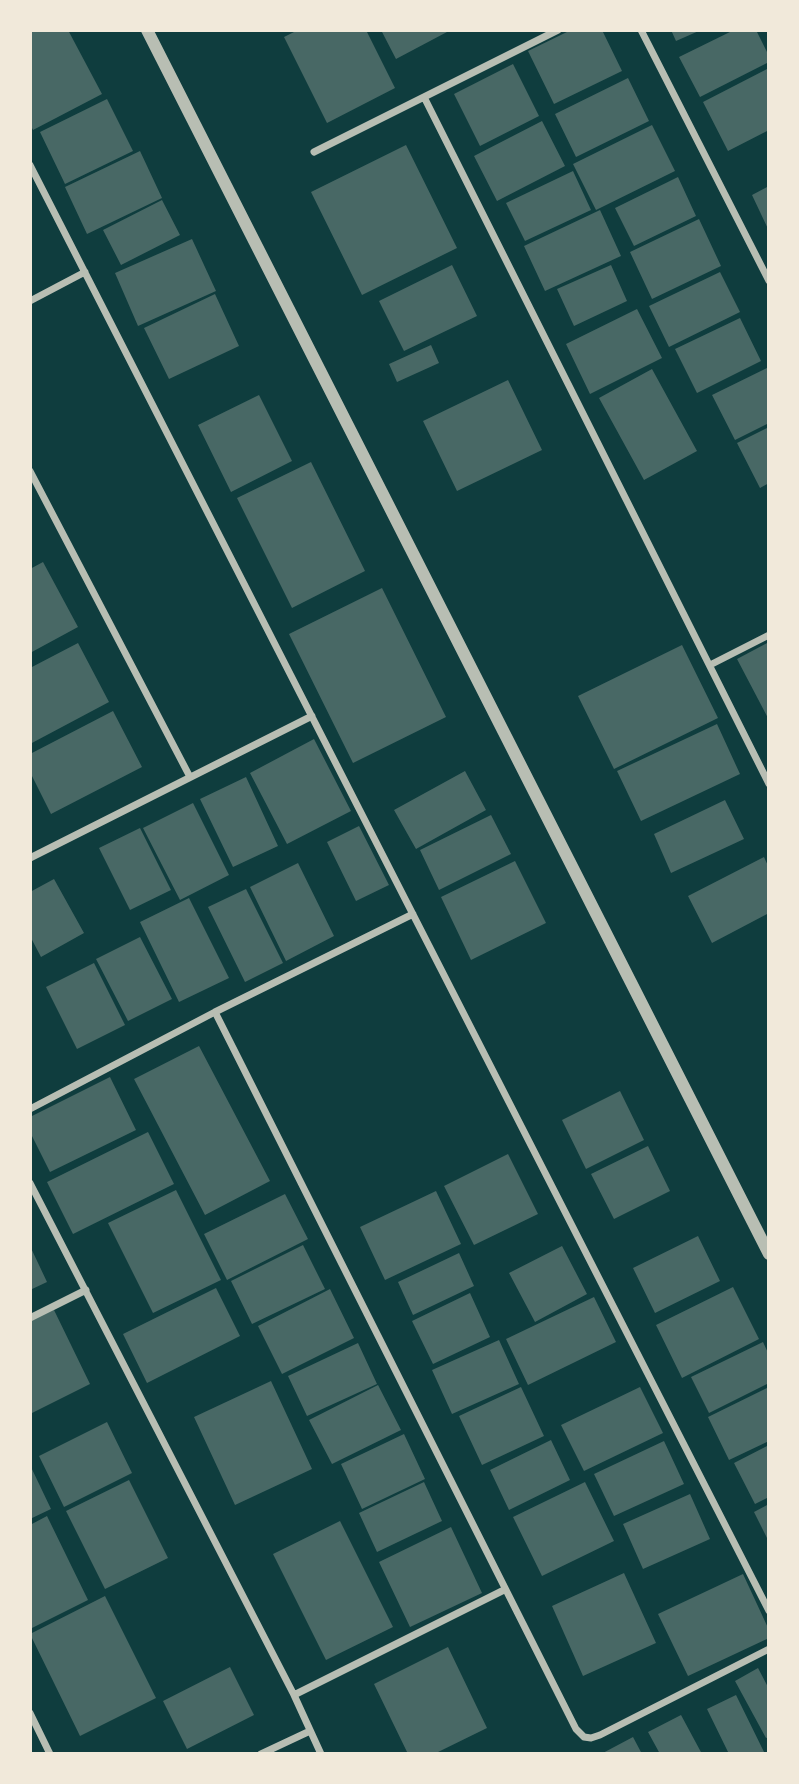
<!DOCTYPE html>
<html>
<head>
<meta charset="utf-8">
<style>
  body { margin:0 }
  #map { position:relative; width:799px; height:1784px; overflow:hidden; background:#0f3d3e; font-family:Lora,serif }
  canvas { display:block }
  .frame { position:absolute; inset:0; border:32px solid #f1e9da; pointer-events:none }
</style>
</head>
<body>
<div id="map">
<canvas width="799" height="1784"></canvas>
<div class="frame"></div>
</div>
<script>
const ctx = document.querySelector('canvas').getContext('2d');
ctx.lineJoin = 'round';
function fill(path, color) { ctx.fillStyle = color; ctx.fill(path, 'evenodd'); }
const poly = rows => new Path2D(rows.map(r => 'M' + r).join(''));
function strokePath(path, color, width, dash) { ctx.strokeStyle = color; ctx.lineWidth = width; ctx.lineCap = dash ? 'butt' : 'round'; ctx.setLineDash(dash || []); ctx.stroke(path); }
const building = poly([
  [30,30,68,30,102,94,33,130,30,124],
  [298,30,366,30,395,88,327,123,284,37],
  [381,30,446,30,447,32,396,59],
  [571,30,602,30,622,71,554,104,528,51],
  [671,30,701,30,676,41],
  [734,30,756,30,769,56,769,62,700,97,679,57],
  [513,64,539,116,480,146,454,94],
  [769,68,769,130,728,151,703,102],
  [628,78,649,121,576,157,555,114],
  [107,99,133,151,65,184,40,132],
  [542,121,565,166,497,201,474,156],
  [652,125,675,171,596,210,573,164],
  [406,145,457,248,362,295,311,192],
  [140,151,162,198,87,234,65,187],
  [573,171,591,210,525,241,506,203],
  [678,177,696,216,634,246,615,208],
  [769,186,769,231,752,195],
  [162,200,180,235,121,265,103,230],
  [600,210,621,256,545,291,524,246],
  [699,219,721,266,652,299,630,252],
  [192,239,216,291,138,326,115,273],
  [452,265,477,316,404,351,379,301],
  [611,265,627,301,574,326,557,289],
  [720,272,740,312,669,347,649,306],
  [215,294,239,346,169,379,144,328],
  [637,309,662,358,590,394,566,344],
  [740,318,761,361,697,393,675,349],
  [431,345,439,363,397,382,389,364],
  [769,367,769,423,735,440,712,395],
  [652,369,697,451,644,480,599,398],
  [508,380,542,450,457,491,423,421],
  [259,395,292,461,231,492,198,425],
  [769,427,769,483,760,488,737,443],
  [311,462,365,571,292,608,237,498],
  [43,562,78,627,30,653,30,569],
  [382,588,446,717,353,763,289,634],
  [769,642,769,720,737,659],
  [78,643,109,702,30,744,30,668],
  [682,645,718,718,614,769,578,696],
  [113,711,142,767,51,814,30,772,30,754],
  [717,724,740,774,641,821,617,771],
  [314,739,351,811,287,844,250,773],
  [465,771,486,810,416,849,394,810],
  [246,777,278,846,233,867,200,799],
  [725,800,744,839,671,873,654,834],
  [193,803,229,875,180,900,143,828],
  [491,815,511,854,439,890,420,850],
  [359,826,389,885,356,901,327,842],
  [140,828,171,890,130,910,99,848],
  [764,857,769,868,769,913,712,943,688,896],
  [515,861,546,923,471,960,441,897],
  [298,863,334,936,286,961,250,887],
  [54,879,84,933,41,957,30,936,30,892],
  [246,889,283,963,245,982,208,907],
  [189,898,229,978,179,1002,140,922],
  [140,937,172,999,128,1021,96,959],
  [94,963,125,1025,77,1049,46,987],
  [199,1046,270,1181,205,1215,134,1079],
  [110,1077,136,1130,50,1172,30,1132,30,1117],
  [620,1091,644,1140,586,1169,562,1120],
  [148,1132,174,1184,73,1234,47,1182],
  [648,1146,670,1191,614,1219,591,1174],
  [508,1154,538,1214,474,1245,444,1186],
  [176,1190,221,1280,153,1313,108,1223],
  [436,1191,461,1244,385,1280,360,1227],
  [285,1194,308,1239,227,1280,204,1234],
  [698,1236,720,1281,655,1313,633,1268],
  [303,1245,325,1289,252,1324,231,1281],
  [30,1246,47,1282,30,1290],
  [562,1246,587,1294,535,1322,509,1273],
  [459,1253,474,1286,413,1315,398,1282],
  [733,1287,759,1339,682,1378,656,1325],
  [216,1288,240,1336,147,1383,123,1334],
  [330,1289,354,1338,282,1374,258,1326],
  [470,1293,490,1337,433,1364,412,1321],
  [594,1297,616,1342,528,1385,506,1339],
  [54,1310,90,1384,30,1414,30,1322],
  [499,1340,519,1384,452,1414,432,1370],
  [763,1342,769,1355,769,1383,709,1413,691,1377],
  [358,1343,377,1384,307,1416,288,1376],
  [271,1381,312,1469,235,1505,194,1417],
  [378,1385,401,1430,332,1464,309,1420],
  [521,1387,544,1436,482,1465,459,1416],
  [640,1387,663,1433,584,1471,561,1425],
  [769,1387,769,1441,729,1460,708,1417],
  [107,1422,132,1473,64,1507,39,1456],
  [404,1434,425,1479,362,1509,341,1464],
  [551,1440,570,1480,509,1510,490,1470],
  [664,1441,684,1484,614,1516,594,1474],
  [769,1445,769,1497,755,1504,734,1463],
  [30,1465,51,1509,30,1519],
  [129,1480,168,1558,105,1589,66,1511],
  [424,1482,442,1521,377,1552,359,1513],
  [585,1482,614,1541,542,1576,513,1517],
  [690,1494,710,1539,643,1569,623,1524],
  [769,1504,769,1542,754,1512],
  [47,1516,88,1600,30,1629,30,1525],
  [340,1521,393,1627,326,1660,273,1554],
  [451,1527,482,1593,410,1627,379,1562],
  [624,1573,656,1643,583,1676,552,1606],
  [743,1574,769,1630,769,1638,688,1676,658,1614],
  [105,1596,156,1698,80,1736,30,1634],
  [448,1647,487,1728,434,1754,408,1754,374,1684],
  [230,1667,254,1715,187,1749,163,1701],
  [758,1668,769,1689,769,1737,766,1738,735,1681],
  [736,1695,765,1754,729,1754,707,1709],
  [681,1715,702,1754,660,1754,648,1732],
  [633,1737,642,1754,601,1754]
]);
const minor = poly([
  [641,30,769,281],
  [424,97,769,784],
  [314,152,558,30],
  [30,165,769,1611],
  [30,301,85,272],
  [30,471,190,777],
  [710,665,769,635],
  [30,858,312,716],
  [215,1012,576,1729,584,1737,591,1738,600,1735,769,1649],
  [30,1109,215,1012,413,914],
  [30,1183,294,1695,321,1754],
  [30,1318,86,1290],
  [294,1695,504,1590],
  [30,1713,50,1754],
  [261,1754,310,1731]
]);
const tertiary = poly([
  [147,30,769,1254]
]);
fill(building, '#486865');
strokePath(minor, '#b8beb3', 7);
strokePath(tertiary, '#b8beb3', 12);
</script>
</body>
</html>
